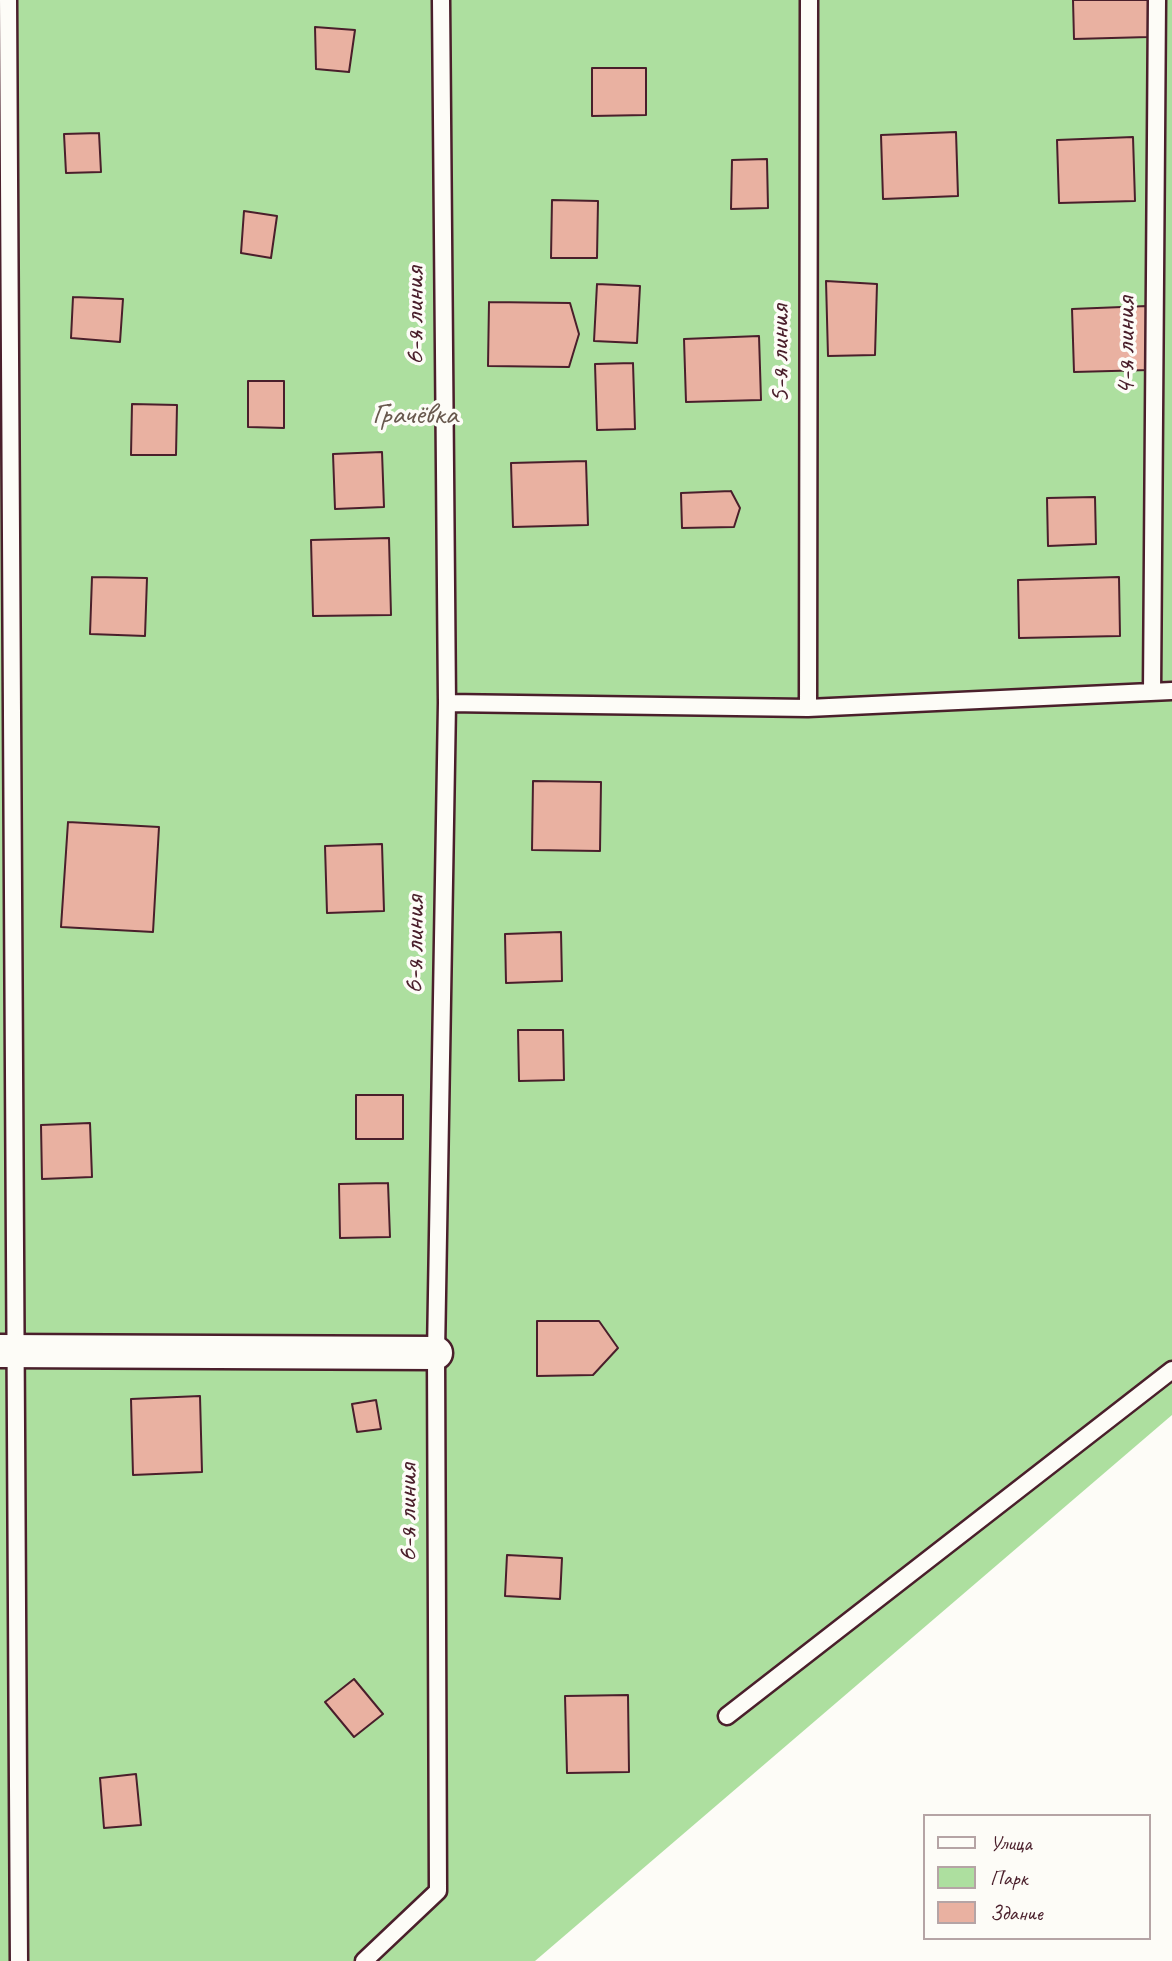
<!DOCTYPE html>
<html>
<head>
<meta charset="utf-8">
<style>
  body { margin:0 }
  #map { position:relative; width:1172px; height:1961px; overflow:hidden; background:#fdfcf7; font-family:Caveat,sans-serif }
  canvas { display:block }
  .legend { position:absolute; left:923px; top:1814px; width:228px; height:126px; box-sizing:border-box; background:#fdfcf7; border:2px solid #b5a4a5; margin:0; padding:9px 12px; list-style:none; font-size:21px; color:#4a1f2b }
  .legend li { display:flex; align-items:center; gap:14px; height:35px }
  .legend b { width:35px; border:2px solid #b5a4a5 }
</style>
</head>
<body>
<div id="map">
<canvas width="1172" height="1961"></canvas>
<ul class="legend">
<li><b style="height:9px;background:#fdfcf7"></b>Улица</li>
<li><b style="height:19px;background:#addf9f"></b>Парк</li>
<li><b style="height:19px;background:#e9b1a1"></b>Здание</li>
</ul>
</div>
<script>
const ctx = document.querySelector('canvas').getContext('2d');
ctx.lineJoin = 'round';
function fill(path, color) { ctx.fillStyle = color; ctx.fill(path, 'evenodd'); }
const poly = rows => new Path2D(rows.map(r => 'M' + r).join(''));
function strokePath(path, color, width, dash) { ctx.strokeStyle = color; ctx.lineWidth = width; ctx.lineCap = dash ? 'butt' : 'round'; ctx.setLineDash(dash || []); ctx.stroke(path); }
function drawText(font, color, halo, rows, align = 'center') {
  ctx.font = font + ' Caveat,sans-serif'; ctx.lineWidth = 7; ctx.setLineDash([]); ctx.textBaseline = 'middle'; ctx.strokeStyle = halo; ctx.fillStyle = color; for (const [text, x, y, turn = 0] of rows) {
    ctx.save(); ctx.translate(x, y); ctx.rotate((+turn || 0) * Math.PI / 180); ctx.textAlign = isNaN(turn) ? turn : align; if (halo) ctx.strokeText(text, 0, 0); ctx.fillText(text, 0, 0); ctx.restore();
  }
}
const green = poly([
  [0,0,1172,0,1172,1415,535,1961,0,1961]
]);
const building = poly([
  [1073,0,1148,0,1149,37,1074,39,1073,0],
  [315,27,355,30,349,72,316,69,315,27],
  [592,68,646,68,646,115,592,116,592,68],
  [956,132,958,196,883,199,881,135,956,132],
  [99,133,101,172,66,173,64,134,99,133],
  [1133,137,1135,201,1059,203,1057,140,1133,137],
  [767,159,768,208,731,209,732,160,767,159],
  [552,200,598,201,597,258,551,258,552,200],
  [244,211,277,216,271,258,241,253,244,211],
  [826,281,877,284,875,355,828,356,826,281],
  [597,284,640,286,637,343,594,341,597,284],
  [73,297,123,299,120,342,71,338,73,297],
  [489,302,570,303,579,334,569,367,488,366,489,302],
  [1147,306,1149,370,1074,372,1072,309,1147,306],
  [759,336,761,400,686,402,684,339,759,336],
  [633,363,635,429,597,430,595,364,633,363],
  [248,381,284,381,284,428,248,427,248,381],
  [132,404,177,405,176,455,131,455,132,404],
  [382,452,384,507,335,509,333,454,382,452],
  [586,461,588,525,513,527,511,463,586,461],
  [731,491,740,508,734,527,682,528,681,493,731,491],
  [1095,497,1096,544,1048,546,1047,498,1095,497],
  [389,538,391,615,313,616,311,540,389,538],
  [92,577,147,578,145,636,90,634,92,577],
  [1119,577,1120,636,1019,638,1018,580,1119,577],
  [533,781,601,782,600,851,532,850,533,781],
  [68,822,159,827,153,932,61,927,68,822],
  [382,844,384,911,327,913,325,846,382,844],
  [561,932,562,981,506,983,505,934,561,932],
  [518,1030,563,1030,564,1080,519,1081,518,1030],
  [356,1095,403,1095,403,1139,356,1139,356,1095],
  [90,1123,92,1177,42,1179,41,1125,90,1123],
  [388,1183,390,1237,340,1238,339,1184,388,1183],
  [537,1321,599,1321,618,1348,593,1375,537,1376,537,1321],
  [200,1396,202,1472,133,1475,131,1399,200,1396],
  [376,1400,381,1429,357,1432,352,1404,376,1400],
  [507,1555,562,1558,560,1599,505,1596,507,1555],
  [354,1679,383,1714,354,1737,325,1702,354,1679],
  [628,1695,629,1772,567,1773,565,1696,628,1695],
  [136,1774,141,1825,104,1828,100,1778,136,1774]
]);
const lane = poly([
  [8,0,19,1961],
  [1152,692,1157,0],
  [447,703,808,708,1172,691],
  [808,708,809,0],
  [727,1716,1172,1370],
  [364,1961,438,1891,436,1353,447,703,441,0]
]);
const street = poly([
  [0,1351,436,1353]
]);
const streetNames = [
  ["6-я линия",415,316,-90],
  ["4-я линия",1126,346,-90],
  ["5-я линия",780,354,-90],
  ["6-я линия",415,945,-89],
  ["6-я линия",408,1513,-90]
];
const parkNames = [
  ["Грачёвка",415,415]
];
fill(green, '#addf9f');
fill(building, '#e9b1a1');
strokePath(building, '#4a1f2b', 2);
strokePath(lane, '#4a1f2b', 21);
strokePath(street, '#4a1f2b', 37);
strokePath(lane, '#fdfcf7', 16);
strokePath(street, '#fdfcf7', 32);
drawText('30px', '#4a1f2b', '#fdfcf7', streetNames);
drawText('30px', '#68594e', '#fdfcf7', parkNames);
</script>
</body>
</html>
